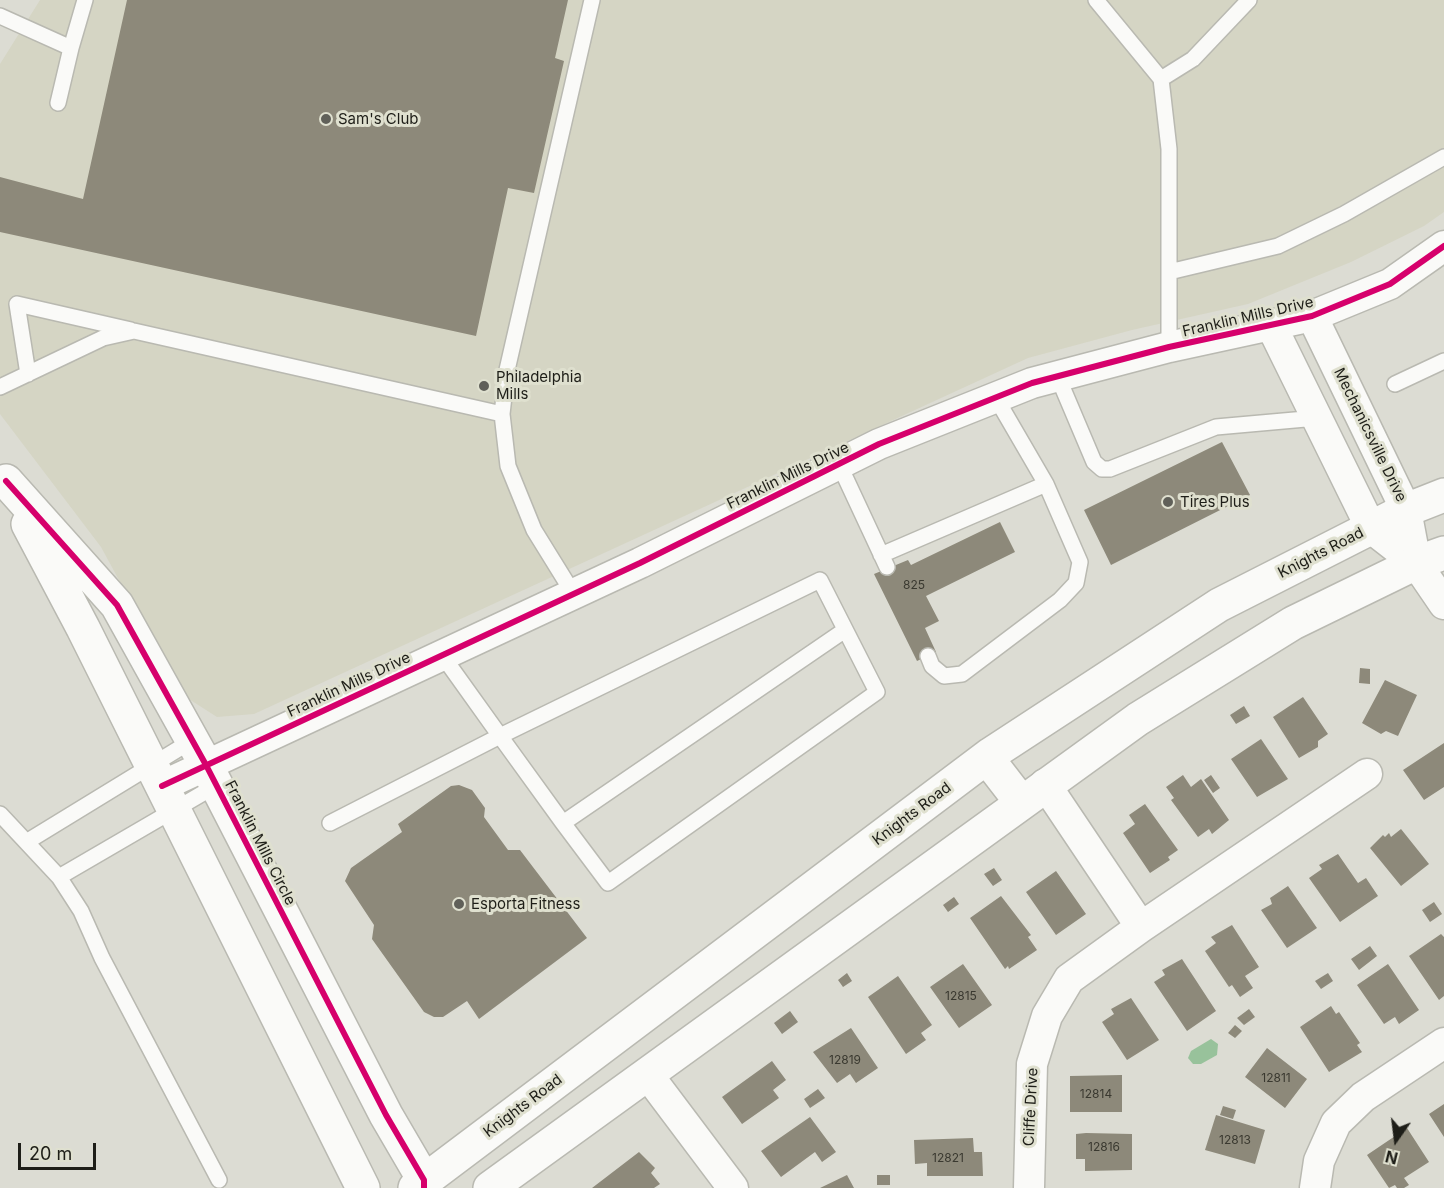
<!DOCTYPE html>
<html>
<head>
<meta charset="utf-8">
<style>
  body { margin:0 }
  #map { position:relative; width:1444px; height:1188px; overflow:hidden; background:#dcdcd3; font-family:Inter,sans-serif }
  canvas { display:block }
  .north { position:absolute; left:1366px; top:1110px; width:60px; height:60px; -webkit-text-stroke:4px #dfe0cf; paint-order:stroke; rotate:194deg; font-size:16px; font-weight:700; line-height:24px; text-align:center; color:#1e1e18 }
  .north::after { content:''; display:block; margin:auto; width:21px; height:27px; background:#1e1e18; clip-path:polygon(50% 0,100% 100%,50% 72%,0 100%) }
  .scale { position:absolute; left:18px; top:1143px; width:78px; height:27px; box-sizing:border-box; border:3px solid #1e1e18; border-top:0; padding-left:8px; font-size:18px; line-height:21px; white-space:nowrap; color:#1e1e18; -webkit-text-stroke:4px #dfe0cf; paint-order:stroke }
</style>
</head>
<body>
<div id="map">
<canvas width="1444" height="1188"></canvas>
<div class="north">N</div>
<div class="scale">20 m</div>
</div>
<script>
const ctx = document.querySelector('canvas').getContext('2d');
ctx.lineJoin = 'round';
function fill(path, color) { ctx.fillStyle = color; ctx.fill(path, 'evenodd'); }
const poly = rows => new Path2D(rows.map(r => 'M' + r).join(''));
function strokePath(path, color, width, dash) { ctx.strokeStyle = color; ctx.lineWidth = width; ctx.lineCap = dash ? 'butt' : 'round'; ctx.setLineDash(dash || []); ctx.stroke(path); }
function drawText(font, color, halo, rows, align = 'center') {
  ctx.font = font + ' Inter,sans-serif'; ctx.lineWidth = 6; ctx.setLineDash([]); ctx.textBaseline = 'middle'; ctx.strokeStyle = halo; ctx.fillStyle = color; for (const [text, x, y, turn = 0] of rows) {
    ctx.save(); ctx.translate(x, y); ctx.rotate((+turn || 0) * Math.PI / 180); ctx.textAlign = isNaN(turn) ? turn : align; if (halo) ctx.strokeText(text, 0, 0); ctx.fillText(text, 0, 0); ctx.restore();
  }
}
const built = poly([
  [40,0,1444,0,1444,212,1424,226,1351,262,1248,304,1132,330,1028,358,254,714,217,717,181,694,101,547,0,414,0,64]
]);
const water = poly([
  [1211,1039,1218,1044,1217,1055,1201,1064,1193,1064,1188,1058,1191,1051]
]);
const building = poly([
  [127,0,568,0,555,58,564,61,534,193,508,188,476,336,0,232,0,177,83,199],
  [1222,442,1250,495,1111,565,1084,510],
  [1000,522,1015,552,926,596,939,621,925,628,936,652,917,661,874,574,908,560,911,565],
  [1360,668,1370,669,1370,684,1359,683],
  [1385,680,1417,695,1398,736,1386,731,1381,734,1362,723],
  [1303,697,1328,734,1318,741,1318,747,1299,758,1273,717],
  [1244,706,1250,716,1236,724,1230,715],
  [1261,739,1288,779,1257,797,1231,759],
  [1444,743,1444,787,1424,800,1403,770],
  [1183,775,1191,787,1201,779,1229,820,1212,834,1209,829,1198,837,1171,800,1174,798,1166,787],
  [1211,775,1220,788,1213,793,1204,780],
  [459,785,472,790,485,808,484,817,508,850,520,850,587,938,479,1019,467,1001,443,1017,434,1017,424,1012,372,939,374,925,345,881,351,868,402,832,398,824,451,786],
  [1145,804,1178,850,1168,857,1170,860,1150,873,1123,833,1135,824,1129,815],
  [1401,829,1429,864,1401,886,1370,848,1383,835,1385,837,1389,833,1391,837],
  [1338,854,1358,883,1366,878,1378,896,1340,922,1309,878,1322,869,1319,865],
  [994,868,1002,880,993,886,984,874],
  [1056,871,1086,914,1056,935,1026,892],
  [1288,886,1317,928,1287,948,1261,910,1272,904,1270,898],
  [1001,896,1031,935,1028,937,1037,950,1009,969,1008,966,1005,969,970,918],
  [954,897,959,904,948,912,943,905],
  [1434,902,1442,914,1430,922,1422,910],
  [1232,925,1259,967,1245,976,1253,988,1240,997,1232,985,1229,987,1205,951,1216,943,1211,937],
  [1441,934,1444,937,1444,996,1439,1000,1409,956],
  [1370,946,1377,956,1359,970,1351,959],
  [1182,959,1216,1011,1187,1031,1154,982,1165,975,1162,970],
  [963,964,992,1005,959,1028,930,987],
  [1388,964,1419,1010,1399,1024,1395,1017,1384,1024,1357,985],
  [847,973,852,981,843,987,838,980],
  [1328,973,1333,981,1321,989,1315,981],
  [898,976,932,1025,921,1033,926,1040,906,1054,868,997],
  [1131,998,1159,1040,1127,1060,1102,1022,1114,1014,1111,1009],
  [1331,1006,1336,1014,1339,1012,1360,1043,1357,1045,1362,1052,1329,1072,1300,1027],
  [1249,1009,1255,1017,1244,1025,1237,1018],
  [790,1011,798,1022,782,1034,774,1023],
  [1235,1025,1242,1031,1235,1038,1228,1033],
  [851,1028,878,1068,856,1083,850,1074,837,1083,813,1052],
  [1267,1048,1307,1079,1285,1108,1245,1077],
  [772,1061,786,1080,773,1090,779,1098,742,1124,722,1097],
  [1122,1075,1122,1112,1070,1112,1070,1076],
  [818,1089,825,1098,810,1108,804,1099],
  [1444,1104,1444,1137,1429,1114],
  [1223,1106,1236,1110,1233,1119,1220,1115],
  [1216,1115,1265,1130,1255,1164,1205,1150],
  [810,1117,836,1152,822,1162,815,1152,781,1177,761,1151],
  [1407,1128,1429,1162,1404,1178,1409,1185,1404,1188,1397,1188,1395,1185,1389,1188,1367,1155],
  [1086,1133,1132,1134,1132,1170,1085,1171,1085,1159,1076,1159,1076,1134],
  [973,1138,974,1152,982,1152,983,1176,927,1176,927,1163,915,1164,914,1140],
  [639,1152,655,1168,651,1173,660,1184,654,1188,592,1188],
  [847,1175,854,1188,820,1188],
  [877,1175,890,1175,890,1185,877,1185]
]);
const lane = poly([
  [1096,0,1161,79,1169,149,1169,347],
  [0,16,71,48,85,0],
  [1161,79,1193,59,1249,0],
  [58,103,71,48],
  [1169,272,1278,246,1344,214,1444,157],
  [28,374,17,304,131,330],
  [1058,377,1094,462,1102,469,1110,469,1216,427,1317,418],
  [1395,384,1444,361],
  [0,387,103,338,134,331,502,414],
  [839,464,887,567],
  [881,555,1046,484],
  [573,593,534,530,508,466,502,414,507,370,592,0],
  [928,656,932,666,944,676,962,674,1060,600,1076,583,1080,562,1046,484,996,398],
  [0,814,59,877,81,911,102,958,219,1180],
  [330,823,500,736,820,580,877,692,608,883,563,823,500,736,442,655],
  [563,823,845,630],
  [28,841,193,740],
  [59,877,217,785]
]);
const street = poly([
  [1312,316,1406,510,1416,563],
  [1271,325,1371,528,1416,563,1444,604],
  [1045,784,1141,927],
  [162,786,640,563,879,444,1032,383,1169,347,1312,316,1390,284,1444,246],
  [648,1075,733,1188],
  [1029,1188,1032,1064,1047,1016,1069,979,1141,927,1367,774],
  [1315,1188,1319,1161,1336,1123,1363,1097,1444,1043]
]);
const secondary = poly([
  [6,481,117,605,206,765,386,1115,424,1180,424,1188],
  [28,524,83,628,363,1188]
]);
const primary = poly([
  [987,758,1021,802],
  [415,1188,991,754,1219,605,1406,510,1444,495],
  [490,1188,1138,719,1293,623,1416,563,1444,553]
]);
const cycleway = poly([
  [6,481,117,605,206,765,386,1115,424,1180,424,1188],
  [162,786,640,563,879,444,1032,383,1169,347,1312,316,1390,284,1444,246]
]);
const markers = [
  [326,119,6,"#606059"],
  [484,386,6,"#606059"],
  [1168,502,6,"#606059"],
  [459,904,6,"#606059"]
];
const numberNames = [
  ["825",914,585],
  ["12815",961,996],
  ["12819",845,1060],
  ["12811",1276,1078],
  ["12814",1096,1094],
  ["12813",1235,1140],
  ["12816",1104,1147],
  ["12821",948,1158]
];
const poiNames = [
  ["Sam's Club",338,119],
  ["Philadelphia",496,377],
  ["Mills",496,394],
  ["Tires Plus",1180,502],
  ["Esporta Fitness",471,904]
];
const streetNames = [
  ["Franklin Mills Drive",1248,317,-13],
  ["Mechanicsville Drive",1370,435,64],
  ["Franklin Mills Drive",788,476,-26],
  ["Knights Road",1321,553,-27],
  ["Franklin Mills Drive",349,685,-25],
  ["Knights Road",912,814,-37],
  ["Franklin Mills Circle",260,843,63],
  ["Knights Road",523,1106,-37],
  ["Cliffe Drive",1031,1107,-87]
];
fill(built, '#d5d5c4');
fill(water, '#98c29b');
fill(building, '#8d897a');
strokePath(lane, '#b9b9b1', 18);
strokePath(street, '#b9b9b1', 33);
strokePath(secondary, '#b9b9b1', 36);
strokePath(primary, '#b9b9b1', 36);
strokePath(lane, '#fafaf8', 15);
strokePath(street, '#fafaf8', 30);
strokePath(secondary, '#fafaf8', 33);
strokePath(primary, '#fafaf8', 33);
strokePath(cycleway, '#d6006c', 6);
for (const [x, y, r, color] of markers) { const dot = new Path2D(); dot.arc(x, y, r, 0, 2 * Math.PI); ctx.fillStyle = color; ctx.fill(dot); strokePath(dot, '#dfe0cf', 2); }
drawText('12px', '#3a3930', null, numberNames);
drawText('15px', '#1e1e18', '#dfe0cf', poiNames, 'left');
drawText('15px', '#1e1e18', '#dfe0cf', streetNames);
</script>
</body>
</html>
